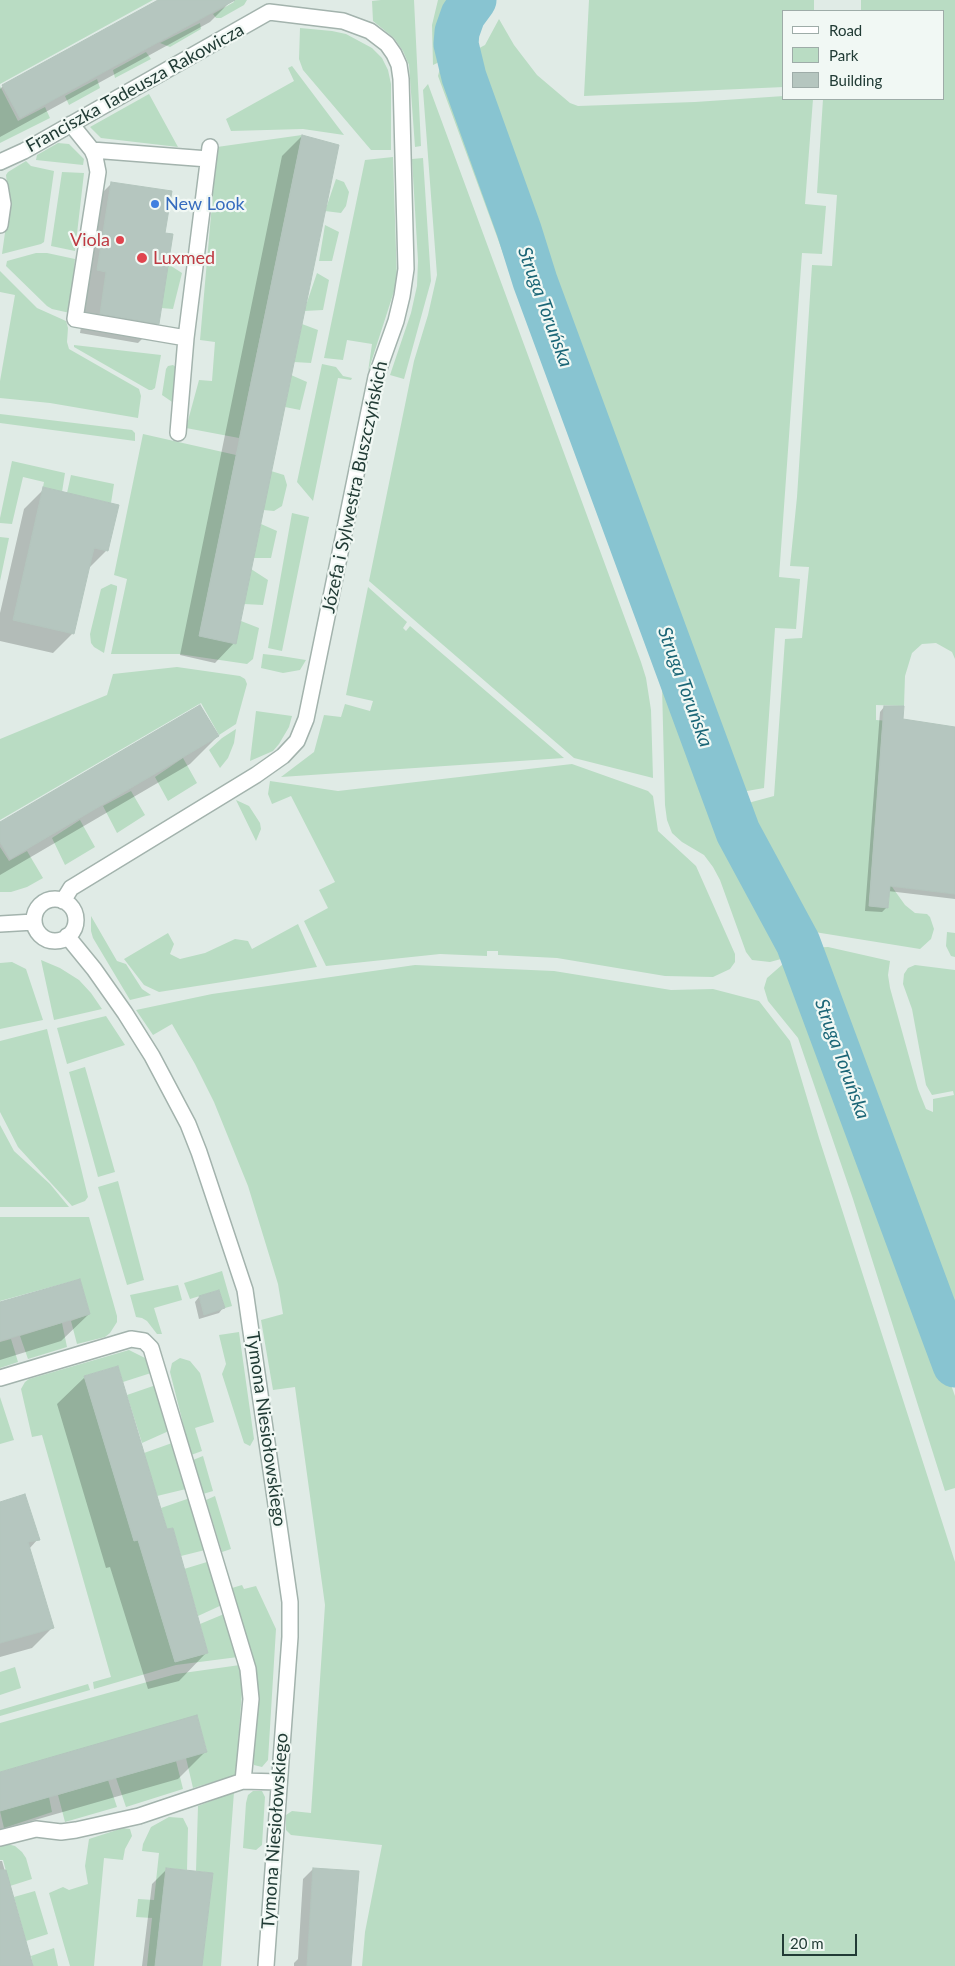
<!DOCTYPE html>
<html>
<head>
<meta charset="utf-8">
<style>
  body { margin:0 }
  #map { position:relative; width:955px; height:1966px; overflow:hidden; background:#e0ebe6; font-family:Lato,sans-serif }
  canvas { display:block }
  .legend { position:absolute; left:782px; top:10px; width:162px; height:90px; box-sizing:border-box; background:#f1f8f4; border:1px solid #9eaca8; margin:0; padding:6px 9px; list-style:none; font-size:15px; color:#213b35 }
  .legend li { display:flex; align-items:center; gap:10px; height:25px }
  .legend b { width:25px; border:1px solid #9eaca8 }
  .scale { position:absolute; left:782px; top:1934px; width:75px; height:22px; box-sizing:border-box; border:2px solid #213b35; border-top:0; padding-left:6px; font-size:15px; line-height:18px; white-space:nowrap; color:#213b35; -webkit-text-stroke:4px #f1f8f4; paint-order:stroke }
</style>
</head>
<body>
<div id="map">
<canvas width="955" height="1966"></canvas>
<ul class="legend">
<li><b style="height:6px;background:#fff"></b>Road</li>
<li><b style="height:14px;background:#b9dcc3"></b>Park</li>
<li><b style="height:14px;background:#b5c6bf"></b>Building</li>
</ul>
<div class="scale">20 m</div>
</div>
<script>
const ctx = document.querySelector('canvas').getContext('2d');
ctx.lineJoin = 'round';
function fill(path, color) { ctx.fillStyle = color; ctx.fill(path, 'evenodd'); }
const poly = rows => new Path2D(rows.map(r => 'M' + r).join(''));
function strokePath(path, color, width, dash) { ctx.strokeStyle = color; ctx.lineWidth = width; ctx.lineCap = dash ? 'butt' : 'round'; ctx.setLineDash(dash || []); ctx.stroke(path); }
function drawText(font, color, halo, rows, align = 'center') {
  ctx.font = font + ' Lato,sans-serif'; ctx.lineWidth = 4.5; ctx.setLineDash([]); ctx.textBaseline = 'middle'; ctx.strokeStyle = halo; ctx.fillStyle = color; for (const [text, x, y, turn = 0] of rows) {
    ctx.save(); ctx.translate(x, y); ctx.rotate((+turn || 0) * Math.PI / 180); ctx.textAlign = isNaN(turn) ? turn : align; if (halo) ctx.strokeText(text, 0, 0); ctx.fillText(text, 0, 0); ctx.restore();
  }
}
const green = poly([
  [0,0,153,0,0,84],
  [233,0,247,0,244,5,221,18,216,18,213,14,234,2],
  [381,0,414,0,421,146,415,147,409,65,403,51,394,38,373,21,372,1],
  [438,0,470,0,463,6,454,22,452,38,454,55,433,65,432,25],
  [589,0,814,0,814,11,784,11,784,87,584,96],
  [861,0,955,0,955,659,952,652,936,643,922,644,912,653,905,676,904,706,876,705,876,720,903,722,882,730,869,906,888,907,890,884,905,905,915,913,927,914,930,917,934,929,931,939,920,949,796,929,740,828,737,806,774,796,785,639,802,638,809,567,790,566,797,497,812,265,832,266,837,195,817,193,823,99,944,99,944,11,861,11],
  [499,19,514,45,537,75,570,103,578,106,695,102,784,96,784,99,813,99,805,204,826,206,822,254,802,253,779,577,800,579,796,629,775,628,764,788,730,794,472,52,485,45],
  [200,23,201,29,170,47,160,43],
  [300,28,332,31,346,34,372,48,382,58,388,70,391,84,391,150,371,150,303,70,299,59],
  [146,52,151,59,115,78,113,70],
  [454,61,731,829,760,886,781,959,770,962,752,960,746,952,720,880,713,867,704,855,682,842,672,833,667,820,665,805,662,686,438,76,440,68],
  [292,66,344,135,303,129,231,131,226,119,294,81,288,68],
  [97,79,100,88,69,105,65,96],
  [428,84,641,662,646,678,651,710,653,778,574,758,369,581,414,361,428,315,437,275,423,90],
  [0,86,18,121,45,107,50,118,0,143],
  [149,94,178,147,101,138,90,127],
  [302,135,239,438,186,428,199,380,212,381,215,342,200,340,217,147],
  [58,143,69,144,84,159,83,165,36,160,37,155],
  [393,157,397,282,368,372,372,344,347,340,343,360,324,358,365,160],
  [423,158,431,281,404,379,390,375,411,313,417,286,418,261,412,159],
  [26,161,31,166,54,171,44,242,41,244,2,254,9,204,6,175,8,172],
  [62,172,84,173,75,251,51,246],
  [336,179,344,182,349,192,346,206,341,213,325,211],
  [325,225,339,232,332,261,319,261],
  [36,253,47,253,75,259,70,313,52,309,47,306,6,266,7,261],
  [168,264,182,273,173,309,161,308],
  [0,271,37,308,66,321,68,328,67,342,69,349,139,389,141,396,138,418,50,403,0,398,0,381,15,295,0,292],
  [317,273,329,280,323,310,304,311],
  [302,324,318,330,311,363,294,362],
  [74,345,161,355,155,388,152,390,149,390,74,347],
  [322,364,336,367,343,376,352,378,351,380,338,378,313,501,297,482],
  [173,365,181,371,178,406,162,395,166,369,168,366],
  [291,375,307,382,300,410,285,407],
  [0,414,132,430,135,433,135,441,0,423],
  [143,434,236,455,199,636,241,621,259,628,253,659,247,664,179,654,111,654,127,579,114,575],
  [12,461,65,473,62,492,43,487,44,482,23,477,12,524,0,523,0,518],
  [271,471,284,475,287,485,282,506,274,511,263,510],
  [71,475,114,484,111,503,67,493],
  [292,513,309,517,282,651,268,648],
  [261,524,277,531,271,558,253,558],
  [0,537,9,538,0,581],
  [251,569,268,580,263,605,244,604],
  [111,584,117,586,117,589,104,653,94,647,91,643,90,634,101,589],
  [368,587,407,622,403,628,406,631,410,626,564,758,281,777,314,752,324,715,341,717,345,704,370,711,373,701,346,695],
  [263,654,281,656,306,660,300,670,283,673,261,668],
  [177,667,240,676,245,679,247,684,236,724,219,735,201,703,0,820,0,739,107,695,113,674],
  [256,711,292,716,289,727,279,744,273,751,250,761],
  [236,729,234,743,228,758,220,768,209,750,222,738],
  [183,758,197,783,168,801,155,777],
  [572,764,648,791,653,796,658,831,696,866,735,954,735,962,730,969,713,977,665,976,557,958,498,955,498,951,487,951,487,956,440,954,326,966,304,921,328,908,319,890,335,882,291,796,272,804,268,794,270,781,338,791],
  [131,791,145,815,117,833,103,806],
  [236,800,249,806,260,823,261,829,256,841],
  [80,820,95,847,65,865,52,838],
  [0,847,9,861,27,851,43,878,27,887,11,892,0,892],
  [91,916,117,961,126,964,142,989,151,995,130,1000,93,938,91,931],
  [298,924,317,967,159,992,144,985,124,959,168,933,174,944,170,954,180,959,205,953,235,939,248,941,252,949],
  [947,932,955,933,955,957,951,956,946,946],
  [828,947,890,961,888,975,890,988,918,1089,926,1109,933,1112,933,1099,954,1095,953,1091,932,1095,926,1085,912,1009,903,984,904,974,908,968,915,965,955,970,955,1347,828,1011,806,948],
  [791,957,800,962,955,1396,955,1488,945,1491,853,1199,798,1038,768,1001,764,988,767,978],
  [41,960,60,968,79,980,91,993,102,1009,54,1020],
  [12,962,26,969,43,1020,0,1029,0,963],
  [415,965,554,971,671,990,713,989,759,1001,790,1041,819,1138,955,1562,955,1966,362,1966,365,1932,382,1845,291,1835,286,1830,286,1815,292,1811,311,1813,325,1605,295,1387,273,1390,261,1320,283,1314,278,1284,248,1186,214,1102,195,1064,172,1024,153,1035,136,1010,212,994],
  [106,1016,125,1045,67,1064,57,1028],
  [47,1029,88,1197,85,1201,72,1206,18,1147,0,1112,0,1041],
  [85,1067,115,1172,98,1177,69,1072],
  [0,1125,14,1151,50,1184,69,1207,0,1207],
  [118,1181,144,1280,127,1285,98,1187],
  [0,1217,89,1217,117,1316,117,1322,110,1333,105,1337,77,1344,71,1321,90,1314,80,1279,0,1301],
  [222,1271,232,1306,225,1308,219,1290,190,1299,184,1283],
  [178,1285,182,1300,154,1308,162,1334,157,1334,147,1321,142,1318,136,1317,130,1295],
  [62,1323,67,1347,28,1359,20,1336],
  [239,1332,254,1439,250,1446,244,1443,222,1374,226,1364,219,1335],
  [11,1339,18,1362,0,1368,0,1342],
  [129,1350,149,1360,151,1373,123,1382,118,1366,84,1376,134,1541,138,1540,175,1662,208,1653,200,1624,224,1614,238,1657,176,1665,94,1689,93,1682,111,1677,42,1435,32,1437,21,1389,25,1382,29,1379],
  [180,1358,190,1361,200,1373,214,1422,195,1428,202,1451,191,1455,170,1372,172,1363],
  [156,1385,171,1430,142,1443,127,1395],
  [0,1397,14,1440,0,1444],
  [172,1443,186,1489,157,1496,144,1453],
  [203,1456,213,1491,203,1494,193,1460],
  [215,1496,231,1549,222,1552,206,1500],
  [190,1498,205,1550,181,1556,173,1528,167,1529,161,1508],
  [207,1562,224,1604,198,1616,184,1569],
  [242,1585,244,1589,256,1586,276,1629,268,1760,262,1767,254,1765,251,1758,257,1680,232,1588],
  [240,1665,243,1676,236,1775,193,1788,186,1758,207,1751,197,1716,0,1772,0,1723,176,1674],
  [15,1667,21,1688,0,1695,0,1672],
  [88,1684,90,1690,0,1716,0,1710],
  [176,1761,183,1789,126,1807,116,1778],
  [108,1780,117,1807,65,1822,58,1795],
  [253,1791,262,1791,265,1797,262,1845,256,1850,243,1848,246,1803,248,1795],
  [234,1792,221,1966,202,1966,213,1873,196,1871,198,1806],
  [49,1797,52,1812,4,1828,0,1811],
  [169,1817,183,1818,188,1828,187,1870,166,1868,155,1966,147,1966,152,1918,136,1917,138,1899,154,1900,159,1853,142,1851,143,1844,151,1827],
  [123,1828,130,1829,132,1836,125,1849,123,1860,104,1858,94,1966,70,1966,49,1893,63,1887,69,1890,88,1884,85,1866,89,1839],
  [7,1844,15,1846,22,1852,26,1858,32,1879,10,1886,3,1860,0,1860,0,1846],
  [35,1891,48,1934,26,1941,14,1897],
  [54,1948,58,1966,33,1966,31,1956]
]);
const shadow = poly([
  [161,0,229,0,230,2,210,22,0,137,0,89,3,86],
  [302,136,234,643,215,663,180,655,282,156],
  [112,183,164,234,158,323,138,343,80,333,87,291,92,203],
  [44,489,107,550,87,570,73,633,53,653,0,641,0,613,24,509],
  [884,707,902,720,955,728,955,899,888,891,887,907,882,912,865,911,880,712],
  [218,736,190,764,0,875,0,824],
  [199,1297,223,1308,219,1313,199,1319,195,1302],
  [0,1303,89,1314,61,1341,0,1360],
  [85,1377,206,1653,179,1681,148,1689,110,1567,106,1568,57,1404],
  [0,1503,38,1539,29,1549,52,1628,32,1648,0,1657],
  [206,1751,178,1779,0,1830,0,1773],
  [0,1861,2,1861,32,1966,0,1966],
  [167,1869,201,1966,142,1966,152,1884],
  [313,1869,350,1966,294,1966,294,1963,298,1959,303,1879]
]);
const river = poly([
  [474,0,463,15,457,32,456,44,464,77,519,230,535,281,738,832,798,943,955,1365]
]);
const building = poly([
  [158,0,235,0,20,118,2,85,158,0],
  [302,135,339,145,236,644,199,636,302,135],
  [111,182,172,191,165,233,173,234,159,324,100,314,106,272,97,270,111,182],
  [43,487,119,505,108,551,94,548,74,634,13,620,43,487],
  [200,705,219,736,10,859,0,842,0,822,200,705],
  [884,706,904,706,903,719,955,727,955,894,890,886,888,908,869,906,884,706],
  [80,1279,90,1314,0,1341,0,1302,80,1279],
  [219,1290,225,1308,204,1315,199,1296,219,1290],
  [118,1366,167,1529,173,1528,208,1653,175,1662,138,1540,134,1541,84,1376,118,1366],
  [25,1494,40,1540,28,1542,54,1628,0,1643,0,1502,25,1494],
  [197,1715,207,1752,0,1811,0,1772,197,1715],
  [166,1868,213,1873,202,1966,155,1966,166,1868],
  [313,1868,359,1871,351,1966,307,1966,313,1868],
  [0,1870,6,1870,33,1966,0,1966,0,1870]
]);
const minor = poly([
  [71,124,92,150,208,159],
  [92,150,95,157,98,172,75,319,186,338],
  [0,162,24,151,269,12],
  [0,186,3,204,0,225],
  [178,433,186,338,210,147],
  '34 920a21 21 0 1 1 42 0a21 21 0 1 1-42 0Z',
  [63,901,71,888,76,885,256,775,283,756,297,741,306,719,376,377,396,321,402,296,406,269,401,79,399,65,394,54,387,44,370,31,343,21,269,12],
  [0,924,34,922],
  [67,936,94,969,125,1013,152,1056,188,1124,199,1152,245,1290,290,1602,290,1637,266,1966],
  [0,1378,131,1339,144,1341,151,1348,248,1669,251,1699,243,1781],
  [0,1838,36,1829,61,1832,76,1830,139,1816,243,1781,279,1782]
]);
const markers = [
  [155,204,5,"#3f7fe0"],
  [120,240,5,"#e0444e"],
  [142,258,6,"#e0444e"]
];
const streetNames = [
  ["Franciszka Tadeusza Rakowicza",135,88,-29],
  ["Józefa i Sylwestra Buszczyńskich",355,487,-78],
  ["Tymona Niesiołowskiego",266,1429,82],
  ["Tymona Niesiołowskiego",275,1831,-86]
];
const shopNames = [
  ["New Look",165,204]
];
const healthNames = [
  ["Viola",110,240],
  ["Luxmed",153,258,"left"]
];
const waterNames = [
  ["Struga Toruńska",545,307,70],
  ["Struga Toruńska",685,687,70],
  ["Struga Toruńska",842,1059,70]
];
fill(green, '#b9dcc3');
fill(shadow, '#0003');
strokePath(river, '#88c4d1', 45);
fill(building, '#b5c6bf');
strokePath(building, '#b3c5bd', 1);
strokePath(minor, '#a3b3ad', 18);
strokePath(minor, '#fff', 15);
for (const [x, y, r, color] of markers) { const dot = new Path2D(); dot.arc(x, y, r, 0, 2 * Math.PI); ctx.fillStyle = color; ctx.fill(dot); strokePath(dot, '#f1f8f4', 2); }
drawText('18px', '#213b35', '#f1f8f4', streetNames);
drawText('18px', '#366cbe', '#f1f8f4', shopNames, 'left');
drawText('18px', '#be3a42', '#f1f8f4', healthNames, 'right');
drawText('italic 19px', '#1b6677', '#f1f8f4', waterNames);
</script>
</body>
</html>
